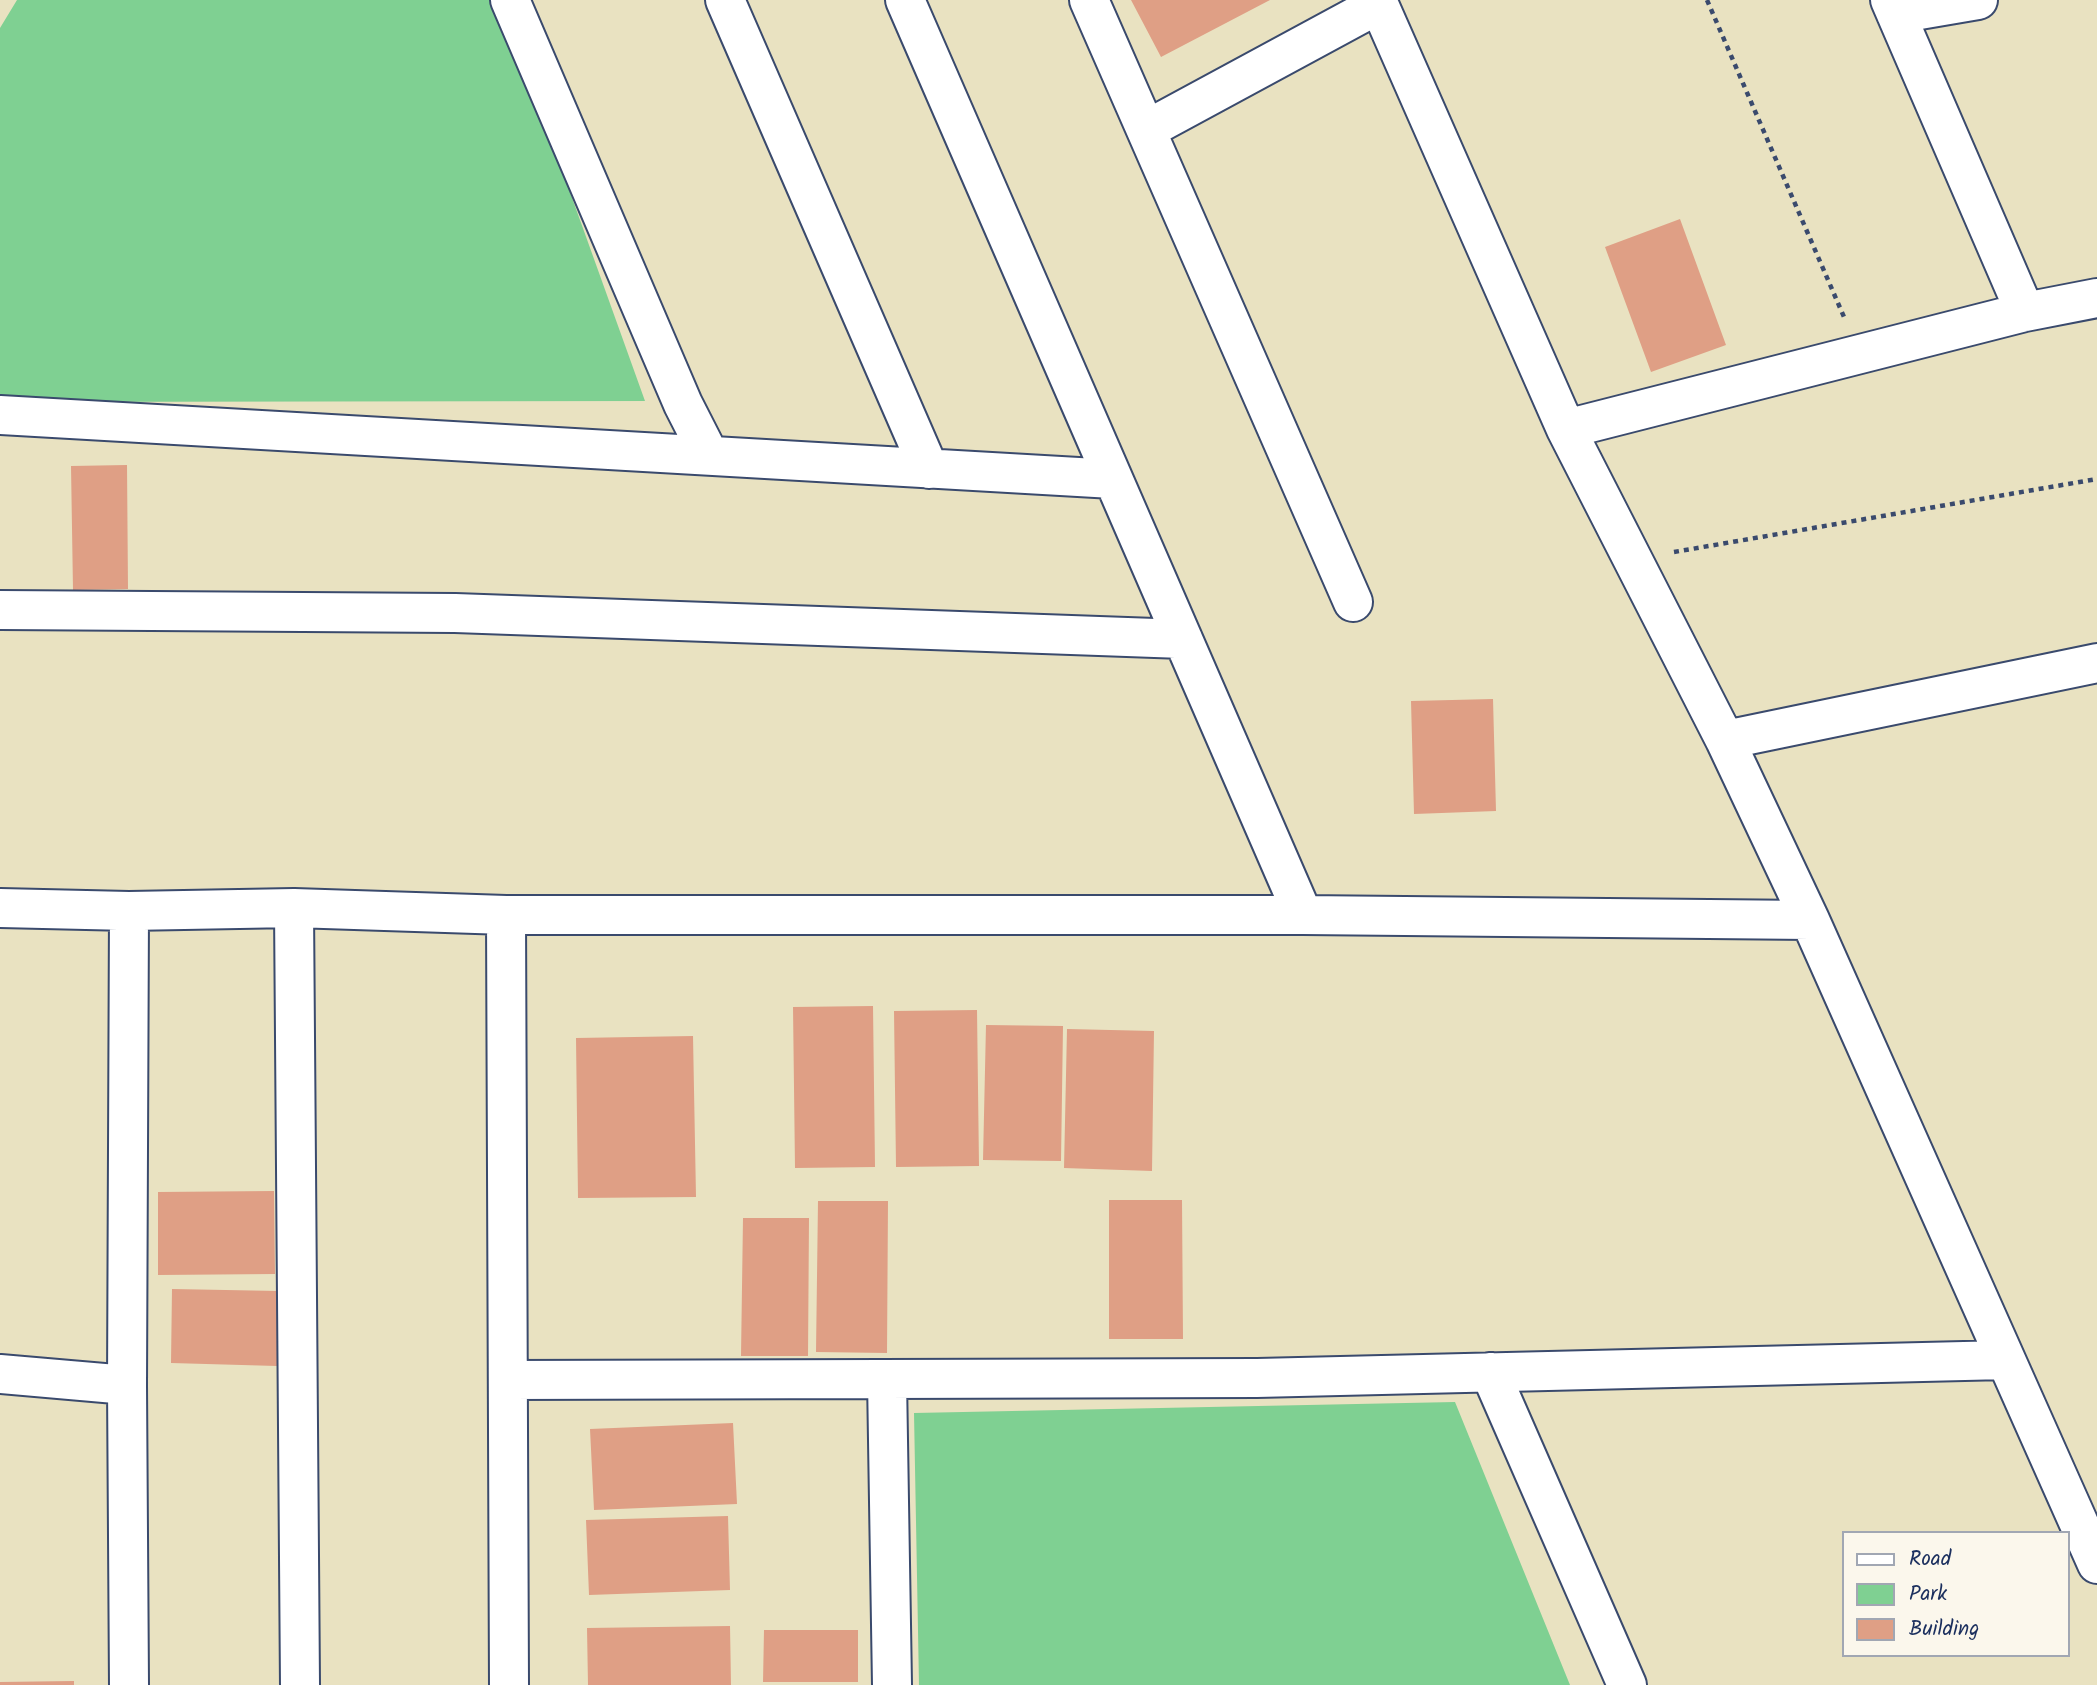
<!DOCTYPE html>
<html>
<head>
<meta charset="utf-8">
<style>
  body { margin:0 }
  #map { position:relative; width:2097px; height:1685px; overflow:hidden; background:#e9e2c1; font-family:Kalam,sans-serif }
  canvas { display:block }
  .legend { position:absolute; left:1842px; top:1531px; width:228px; height:126px; box-sizing:border-box; background:#fbf7ec; border:2px solid #a1a7b3; margin:0; padding:9px 12px; list-style:none; font-size:21px; color:#1b2f5e }
  .legend li { display:flex; align-items:center; gap:14px; height:35px }
  .legend b { width:35px; border:2px solid #a1a7b3 }
</style>
</head>
<body>
<div id="map">
<canvas width="2097" height="1685"></canvas>
<ul class="legend">
<li><b style="height:9px;background:#fff"></b>Road</li>
<li><b style="height:19px;background:#7fd092"></b>Park</li>
<li><b style="height:19px;background:#df9f85"></b>Building</li>
</ul>
</div>
<script>
const ctx = document.querySelector('canvas').getContext('2d');
ctx.lineJoin = 'round';
function fill(path, color) { ctx.fillStyle = color; ctx.fill(path, 'evenodd'); }
const poly = rows => new Path2D(rows.map(r => 'M' + r).join(''));
function strokePath(path, color, width, dash) { ctx.strokeStyle = color; ctx.lineWidth = width; ctx.lineCap = dash ? 'butt' : 'round'; ctx.setLineDash(dash || []); ctx.stroke(path); }
const green = poly([
  [17,0,501,0,645,401,0,402,0,28],
  [1455,1402,1570,1685,919,1685,914,1413]
]);
const building = poly([
  [1131,0,1270,0,1161,57],
  [1680,219,1726,345,1651,372,1605,247],
  [127,465,128,589,73,590,71,466],
  [1493,699,1496,811,1414,814,1411,701],
  [873,1006,875,1167,795,1168,793,1007],
  [977,1010,979,1166,896,1167,894,1011],
  [986,1025,1063,1026,1061,1161,983,1160],
  [1067,1029,1154,1031,1152,1171,1064,1168],
  [693,1036,696,1197,578,1198,576,1038],
  [274,1191,275,1274,158,1275,158,1192],
  [1109,1200,1182,1200,1183,1339,1109,1339],
  [818,1201,888,1201,887,1353,816,1352],
  [743,1218,809,1218,808,1356,741,1356],
  [172,1289,279,1291,277,1366,171,1363],
  [733,1423,737,1504,594,1510,590,1429],
  [728,1516,730,1590,589,1595,586,1520],
  [730,1626,731,1685,588,1685,587,1628],
  [764,1630,858,1630,858,1682,763,1682],
  [74,1681,74,1685,0,1685,0,1682]
]);
const path = poly([
  [1707,0,1844,317],
  [1674,552,2097,479]
]);
const minor = poly([
  [510,0,683,404,709,455],
  [725,0,929,469],
  [905,0,1303,915],
  [1089,0,1353,602],
  [1377,0,1566,429,1725,740,1810,920,2097,1564],
  [1890,0,2025,312],
  [1896,14,1978,0],
  [1146,130,1379,4],
  [0,415,1113,479],
  [1566,429,2025,312,2097,298],
  [0,610,455,613,1183,639],
  [1725,740,2097,663],
  [0,908,129,911,294,908,506,915,1303,915,1810,920],
  [294,908,300,1685],
  [506,915,509,1685],
  [1490,1372,1627,1685],
  [0,1374,127,1385],
  [887,1379,892,1685],
  [508,1380,1257,1378,2006,1360],
  [129,1685,127,1385,129,911]
]);
fill(green, '#7fd092');
fill(building, '#df9f85');
strokePath(minor, '#3a4a6d', 42);
strokePath(path, '#3a4a6d', 4.5, [5, 5]);
strokePath(minor, '#fff', 38);
</script>
</body>
</html>
